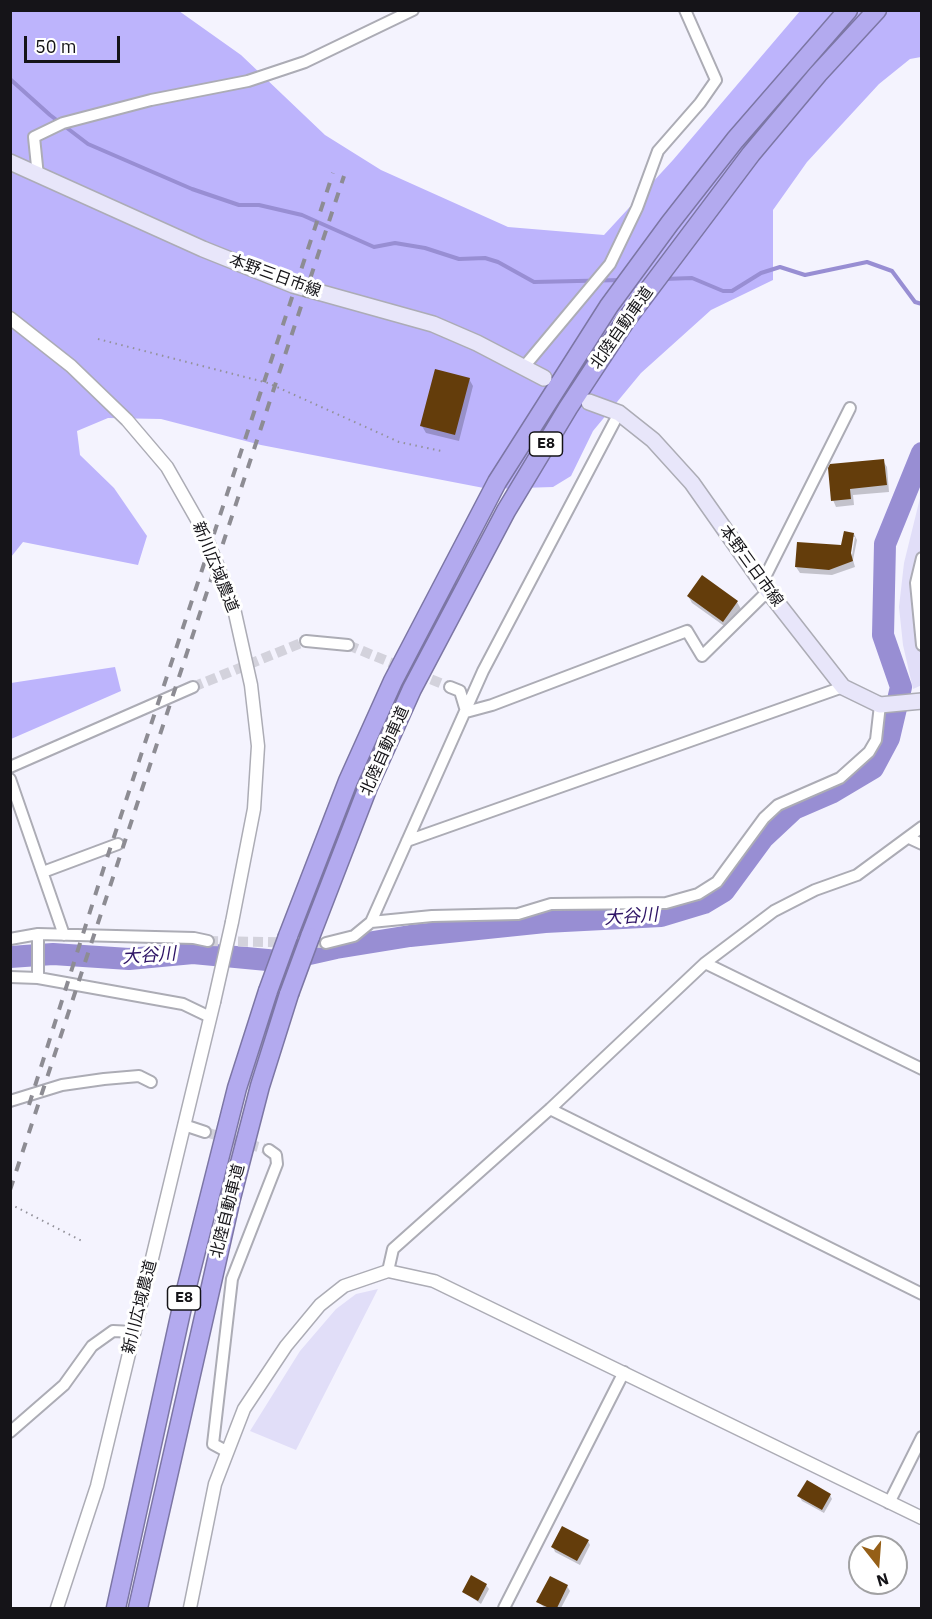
<!DOCTYPE html>
<html>
<head>
<meta charset="utf-8">
<style>
  body { margin:0 }
  #map { position:relative; width:932px; height:1619px; overflow:hidden; background:#f4f3fe; font-family:"IBM Plex Sans",sans-serif }
  canvas { display:block }
  .frame { position:absolute; inset:0; border:12px solid #151418; pointer-events:none }
  .north { position:absolute; left:848px; top:1535px; width:60px; height:60px; box-sizing:border-box; background:#fff; border:2px solid #a1a1a3; border-radius:50%; rotate:163deg; font-size:16px; font-weight:700; line-height:24px; text-align:center; color:#151418 }
  .north::after { content:''; display:block; margin:auto; width:21px; height:27px; background:#955f17; clip-path:polygon(50% 0,100% 100%,50% 72%,0 100%) }
  .scale { position:absolute; left:24px; top:36px; width:96px; height:27px; box-sizing:border-box; border:3px solid #151418; border-top:0; padding-left:8px; font-size:18px; line-height:21px; white-space:nowrap; color:#151418; -webkit-text-stroke:4px #fff; paint-order:stroke }
</style>
</head>
<body>
<div id="map">
<canvas width="932" height="1619"></canvas>
<div class="frame"></div>
<div class="north">N</div>
<div class="scale">50 m</div>
</div>
<script>
const ctx = document.querySelector('canvas').getContext('2d');
ctx.lineJoin = 'round';
function fill(path, color) { ctx.fillStyle = color; ctx.fill(path, 'evenodd'); }
const poly = rows => new Path2D(rows.map(r => 'M' + r).join(''));
function strokePath(path, color, width, dash) { ctx.strokeStyle = color; ctx.lineWidth = width; ctx.lineCap = dash ? 'butt' : 'round'; ctx.setLineDash(dash || []); ctx.stroke(path); }
function drawText(font, color, halo, rows, align = 'center') {
  ctx.font = font + ' "IBM Plex Sans","Noto Sans JP",sans-serif'; ctx.lineWidth = 6; ctx.setLineDash([]); ctx.textBaseline = 'middle'; ctx.strokeStyle = halo; ctx.fillStyle = color; for (const [text, x, y, turn = 0] of rows) {
    ctx.save(); ctx.translate(x, y); ctx.rotate((+turn || 0) * Math.PI / 180); ctx.textAlign = isNaN(turn) ? turn : align; if (halo) ctx.strokeText(text, 0, 0); ctx.fillText(text, 0, 0); ctx.restore();
  }
}
const green = poly([
  [921,494,922,685,913,689,903,645,899,607,904,563],
  [378,1289,296,1450,250,1431,300,1351,336,1309,356,1294]
]);
const forest = poly([
  [11,11,179,11,241,55,325,135,381,170,508,227,604,235,673,160,800,11,921,11,921,57,910,59,879,84,807,162,773,210,773,280,711,310,641,373,593,431,571,476,553,487,489,489,261,445,161,419,108,418,77,431,80,455,114,488,147,536,138,565,23,542,11,557],
  [115,667,121,691,11,739,11,683]
]);
const shadow = poly([
  [469,379,473,386,459,441,426,433,422,426],
  [883,461,887,467,889,492,853,495,854,505,836,507,833,500],
  [854,534,857,540,853,560,855,567,832,575,800,573,796,567,842,547],
  [852,537,855,537,851,561,848,560],
  [688,596,737,602,741,609,727,628,692,603],
  [830,1495,832,1499,824,1513,802,1501,799,1496],
  [588,1541,590,1545,580,1565,555,1552,553,1547],
  [550,1578,567,1586,570,1591,561,1608,545,1608,538,1602],
  [486,1585,489,1589,481,1604,464,1592]
]);
const stream = poly([
  [10,79,50,115,88,144,192,189,239,205,259,205,302,215,374,247,395,243,425,248,459,259,485,258,498,262,534,282,621,280],
  [664,279,692,278,723,291,732,291,761,273,780,267,805,275,867,262,892,271,915,302,922,304]
]);
const river = poly([
  [10,957,53,954,129,959,193,953,278,961,336,948,410,936,545,922,661,916,704,903,724,891,763,838,794,809,831,793,873,768,889,738,901,687,883,635,885,544,922,453]
]);
const building = poly([
  [435,369,470,378,455,435,420,426],
  [884,459,887,485,850,489,851,499,831,501,828,468,830,464],
  [844,531,854,533,851,553,853,561,829,570,795,567,797,542,841,545],
  [702,575,738,601,723,622,687,596],
  [807,1480,831,1494,822,1510,797,1496],
  [562,1526,589,1540,577,1561,551,1547],
  [471,1575,487,1584,478,1601,462,1592],
  [550,1576,568,1585,557,1608,549,1608,536,1602]
]);
const minorTunnel = poly([
  [348,645,450,687],
  [193,687,306,641],
  [208,941,326,943],
  [205,1132,269,1150]
]);
const path = poly([
  [98,339,268,383,399,442,441,451],
  [10,1204,82,1241]
]);
const minor = poly([
  [38,176,34,137,63,123,151,100,248,81,305,62,413,10],
  [523,368,610,264,637,208,658,151,700,103,716,80,685,10],
  [922,558,916,583,922,645],
  [762,583,850,408],
  [306,641,348,645],
  [450,687,460,691,466,711],
  [466,712,492,705,687,631,702,656,768,591],
  [10,767,193,687],
  [10,779,64,935],
  [909,838,922,844],
  [407,841,843,687],
  [43,872,118,844],
  [371,922,432,916,518,914,551,904,666,903,698,894,717,882,764,818,778,805,840,778,869,752,876,740,880,705],
  [38,934,38,978],
  [10,939,38,934,194,938,208,941],
  [326,943,354,936,371,922,483,671,619,413],
  [705,963,922,1069],
  [10,977,38,978,183,1004,210,1017],
  [10,1101,62,1085,104,1079,139,1076,151,1082],
  [550,1109,922,1294],
  [184,1125,205,1132],
  [388,1271,393,1249,550,1109,705,963,774,911,815,890,857,875,922,827],
  [10,1432,64,1385,92,1346,113,1331,134,1332],
  [226,1451,213,1444,232,1279,277,1164,276,1155,269,1150],
  [889,1503,922,1437],
  [504,1608,624,1372]
]);
const tertiary = poly([
  [10,318,71,366,127,420,167,467,204,532,233,604,251,685,258,746,254,809,232,922],
  [57,1608,97,1486,214,1002],
  [190,1608,215,1484,244,1409,286,1346,320,1305,344,1286,388,1271,434,1281,922,1518]
]);
const secondary = poly([
  [10,162,203,249,293,285,433,324,477,343,544,378],
  [589,402,619,413,653,440,692,483,768,591,843,687,880,705,922,701]
]);
const motorway = poly([
  [288,936,348,781,393,681,497,482,609,306,670,223,735,140,848,10],
  [310,937,368,787,412,689,506,511,568,408,626,320,751,154,818,74,877,10],
  [116,1608,184,1298,237,1088,268,991],
  [138,1608,231,1198,260,1086,289,994]
]);
const rail = poly([
  [29,1105,106,861,333,173],
  [10,1190,344,176]
]);
const tertiaryBridge = poly([
  [214,1002,232,922]
]);
const motorwayBridge = poly([
  [268,991,288,936],
  [289,994,310,937]
]);
const shields = [
  [546,444,33],
  [184,1298,33]
];
const shieldNames = [
  ["E8",546,444],
  ["E8",184,1298]
];
const streetNames = [
  ["本野三日市線",275,276,20],
  ["北陸自動車道",622,328,-55],
  ["本野三日市線",751,566,54],
  ["新川広域農道",215,567,68],
  ["北陸自動車道",385,751,-66],
  ["北陸自動車道",228,1211,-76],
  ["新川広域農道",140,1307,-76]
];
const waterNames = [
  ["大谷川",631,917,-4],
  ["大谷川",149,956,-4]
];
fill(green, '#e1def8');
fill(forest, '#bdb4fc');
fill(shadow, '#0003');
strokePath(stream, '#988ed3', 4);
strokePath(river, '#988ed3', 22);
fill(building, '#643d0b');
strokePath(minorTunnel, '#d3d2dc', 10, [10, 5]);
strokePath(minor, '#acacb5', 14);
strokePath(tertiary, '#acacb5', 15);
strokePath(secondary, '#acacb5', 18);
strokePath(motorway, '#7c76a4', 21);
strokePath(path, '#93929a', 2, [1.5, 4.5]);
strokePath(minor, '#fff', 10);
strokePath(tertiary, '#fff', 12);
strokePath(secondary, '#e8e6fa', 15);
strokePath(motorway, '#b3aaef', 18);
strokePath(rail, '#8d8c93', 4, [10, 10]);
strokePath(tertiaryBridge, '#acacb5', 15, []);
strokePath(motorwayBridge, '#7c76a4', 21, []);
strokePath(tertiaryBridge, '#fff', 12);
strokePath(motorwayBridge, '#b3aaef', 18);
for (const [x, y, w] of shields) { const box = new Path2D(); box.roundRect(x - w / 2, y - 12, w, 24, 4.5); ctx.fillStyle = '#fff'; ctx.fill(box); strokePath(box, '#151418', 1.5); }
drawText('bold 15px', '#151418', null, shieldNames);
drawText('16px', '#151418', '#fff', streetNames);
drawText('italic 18px', '#2d1365', '#fff', waterNames);
</script>
</body>
</html>
